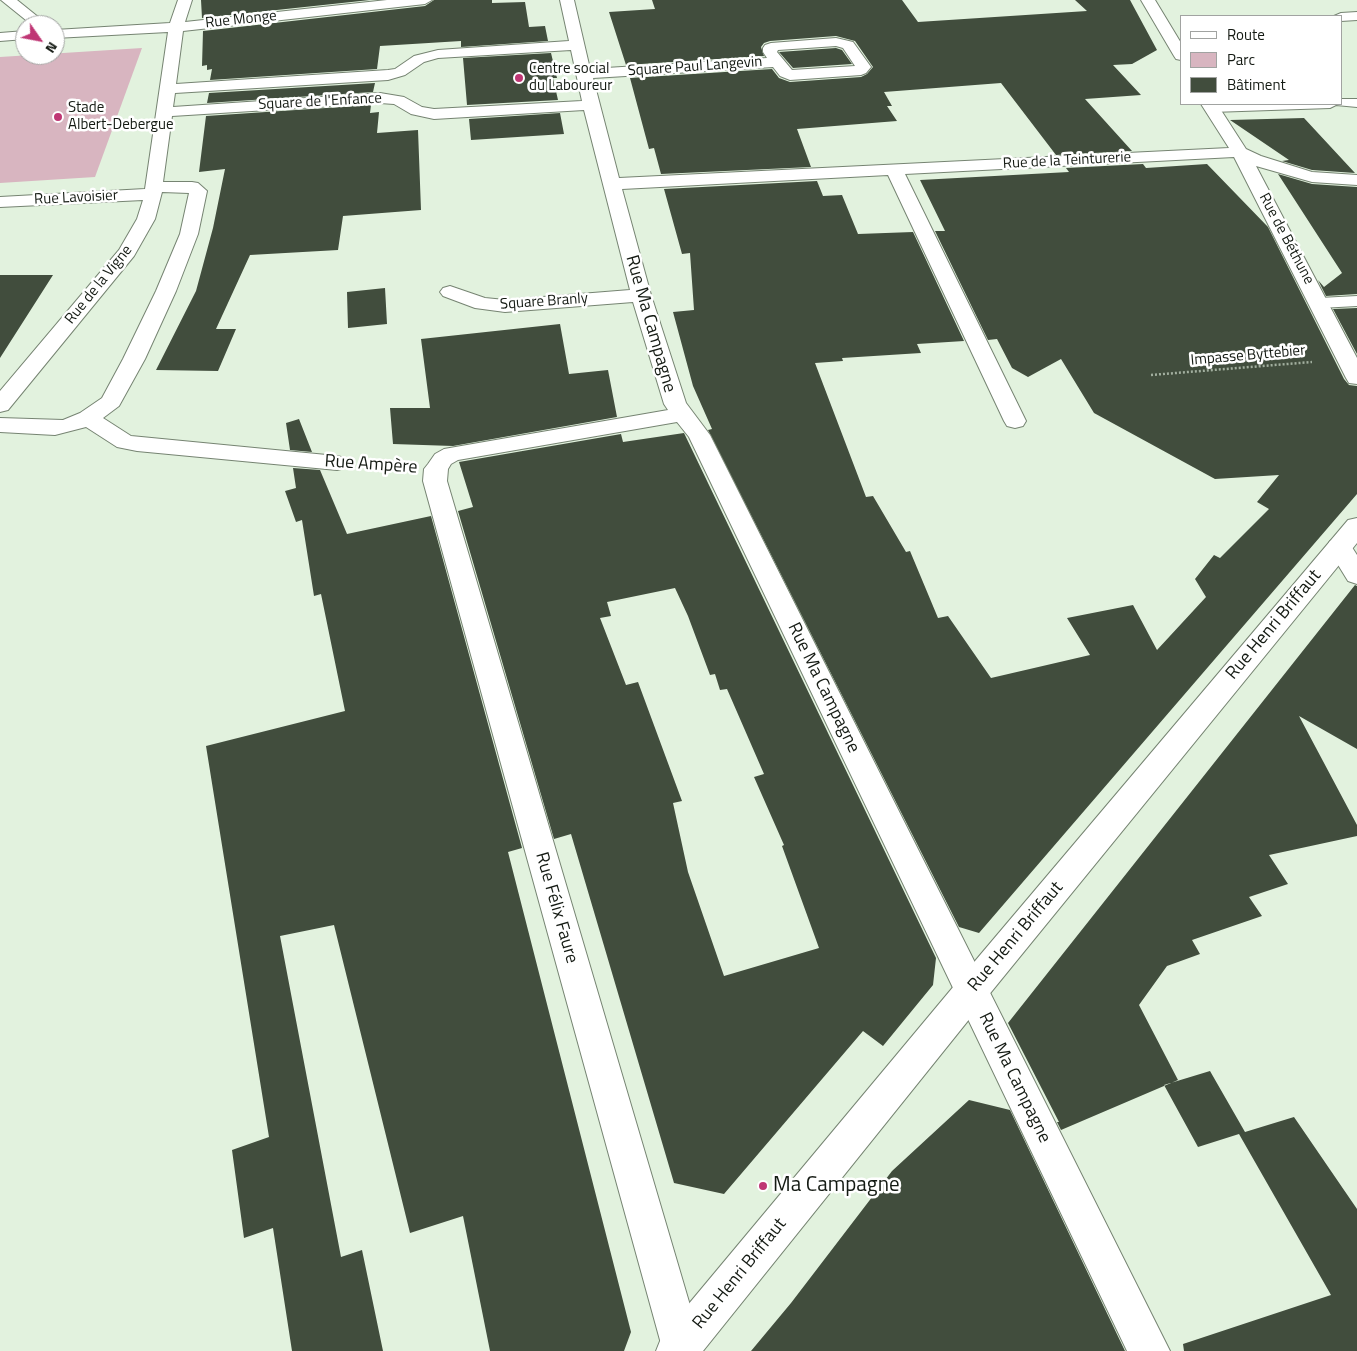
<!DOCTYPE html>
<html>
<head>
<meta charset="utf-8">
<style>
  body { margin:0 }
  #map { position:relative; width:1357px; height:1351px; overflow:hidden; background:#e2f2de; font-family:"Titillium Web",sans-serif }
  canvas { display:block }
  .legend { position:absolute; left:1180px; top:15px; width:162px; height:90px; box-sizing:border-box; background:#fff; border:1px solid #a1a3a1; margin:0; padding:6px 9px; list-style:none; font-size:15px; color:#141a13 }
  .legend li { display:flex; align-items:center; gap:10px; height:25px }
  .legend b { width:25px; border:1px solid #a1a3a1 }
  .north { position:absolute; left:15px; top:15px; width:50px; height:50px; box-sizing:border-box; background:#fff; border:1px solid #a1a3a1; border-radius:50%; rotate:123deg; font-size:14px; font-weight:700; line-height:20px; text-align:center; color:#141a13 }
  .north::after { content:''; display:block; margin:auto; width:18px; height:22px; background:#bf3674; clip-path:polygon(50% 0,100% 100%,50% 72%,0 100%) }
</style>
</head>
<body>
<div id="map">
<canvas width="1357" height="1351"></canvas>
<ul class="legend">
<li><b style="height:6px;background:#fff"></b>Route</li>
<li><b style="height:14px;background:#d8b5c0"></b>Parc</li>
<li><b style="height:14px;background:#414d3d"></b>Bâtiment</li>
</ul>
<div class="north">N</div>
</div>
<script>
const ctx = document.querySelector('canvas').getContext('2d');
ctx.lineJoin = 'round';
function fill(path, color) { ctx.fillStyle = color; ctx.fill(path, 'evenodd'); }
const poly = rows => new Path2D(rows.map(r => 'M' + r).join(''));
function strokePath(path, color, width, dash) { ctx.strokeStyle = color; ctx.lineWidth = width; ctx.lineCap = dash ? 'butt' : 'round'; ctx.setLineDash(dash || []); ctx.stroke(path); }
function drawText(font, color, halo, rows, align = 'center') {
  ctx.font = font + ' "Titillium Web",sans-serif'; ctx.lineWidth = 5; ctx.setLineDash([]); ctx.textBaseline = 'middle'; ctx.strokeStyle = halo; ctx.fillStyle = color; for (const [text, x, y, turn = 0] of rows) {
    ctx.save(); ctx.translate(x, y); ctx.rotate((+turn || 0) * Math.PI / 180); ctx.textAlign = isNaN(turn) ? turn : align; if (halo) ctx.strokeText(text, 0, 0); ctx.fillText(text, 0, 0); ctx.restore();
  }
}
const green = poly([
  [142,48,95,177,0,183,0,57]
]);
const building = poly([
  [201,0,370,0,202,18],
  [434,0,492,0,492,3,525,2,529,27,545,26,548,41,461,47,461,41,380,46,377,69,210,80,212,69,207,70,207,65,202,66,203,31,425,6],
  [652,0,902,0,918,22,1087,11,1075,0,1130,0,1157,50,1132,64,1113,65,1141,95,1085,99,1132,151,1056,155,1001,83,884,92,892,106,887,106,897,121,797,129,811,167,661,174,654,148,649,149,630,78,772,69,779,78,790,82,861,77,867,74,873,67,855,41,836,36,770,41,764,43,761,47,764,56,626,65,609,12,655,9],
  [836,48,842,50,852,64,793,68,779,52],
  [551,53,557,78,553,78,558,100,467,105,463,58],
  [375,83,373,92,207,103,209,93],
  [371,105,370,113,379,112,377,133,418,130,421,210,343,216,338,250,250,255,216,329,236,329,218,371,156,370,196,291,213,228,225,169,199,172,206,116],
  [560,113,564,134,471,140,469,119],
  [1304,118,1355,173,1312,170,1282,161,1289,160,1230,120],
  [1143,164,1146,168,1207,164,1268,227,1344,379,1349,385,1357,386,1357,494,979,933,959,927,708,430,712,429,693,386,673,312,694,310,690,253,682,254,664,189,817,181,823,196,842,195,858,234,913,232,964,341,917,344,921,353,842,358,843,361,815,363,866,497,873,496,906,552,910,551,938,618,948,616,991,678,1090,655,1067,618,1133,605,1157,650,1206,597,1195,579,1214,555,1220,558,1269,509,1257,502,1279,475,1215,479,1094,413,1061,359,1028,377,1012,368,997,339,988,340,935,231,945,231,920,180,1069,172,1066,168],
  [1278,174,1312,184,1357,187,1357,294,1326,296,1318,280,1324,287,1342,273],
  [0,275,53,275,0,358],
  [385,288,387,324,348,328,347,292],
  [1357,308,1357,354,1333,309],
  [560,324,569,374,608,370,617,417,453,446,393,444,390,408,430,408,421,339],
  [299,419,312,452,290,450,286,423],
  [684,433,936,958,933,985,883,1046,863,1031,724,1194,674,1183,571,834,554,839,458,511,473,507,459,462,621,434,623,442],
  [675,588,688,616,710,675,715,674,720,690,727,689,764,774,754,777,784,845,782,846,819,948,724,976,688,872,673,803,682,801,638,682,626,685,600,618,611,616,607,602],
  [293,468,320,470,347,534,431,516,522,848,508,852,631,1332,624,1351,490,1351,463,1216,410,1233,334,925,280,936,341,1257,362,1250,383,1351,292,1351,273,1228,244,1238,232,1150,269,1137,206,746,345,711,321,594,314,596,302,520,296,522,285,491,296,488],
  [1355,585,1357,586,1357,749,1299,716,1357,825,1357,836,1269,855,1288,884,1249,897,1262,916,1192,940,1200,954,1167,966,1139,1005,1178,1080,1061,1130,1057,1122,1059,1122,1008,1023],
  [1210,1071,1245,1132,1294,1117,1357,1209,1357,1351,1184,1351,1183,1344,1331,1295,1239,1134,1198,1147,1164,1085],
  [969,1100,1010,1110,1125,1351,751,1351,791,1303,892,1171]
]);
const path = poly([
  [1151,375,1312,362],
  [372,465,400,467]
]);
const service = poly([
  [1341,99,1357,99,1357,107,1336,105,1330,108,1212,112,1205,108,1207,105,1215,104,1341,104,1341,99],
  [1357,296,1357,306,1320,308,1314,307,1311,303,1314,299,1320,298,1357,296]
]);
const minor = poly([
  [1,0,17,0,48,25,32,25,1,0],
  [178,0,192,0,185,22,387,0,432,0,425,4,183,31,176,84,388,70,395,69,414,56,438,50,569,41,560,0,574,0,590,69,767,58,763,52,763,48,765,45,771,43,836,38,853,42,871,67,866,73,861,75,790,80,780,76,773,67,593,78,619,178,1229,148,1201,104,1217,104,1246,149,1261,156,1312,172,1357,175,1357,185,1312,182,1256,166,1357,358,1357,384,1349,383,1346,378,1234,157,905,174,1026,421,1023,426,1015,428,1007,426,1004,421,888,175,622,189,651,295,686,403,710,435,1170,1351,1127,1351,689,437,677,422,458,460,451,464,448,469,447,481,702,1346,699,1351,663,1351,423,481,424,469,428,464,435,454,444,449,668,410,664,404,633,302,505,312,475,308,443,296,440,292,443,288,450,286,485,298,505,300,630,290,584,110,434,119,411,114,394,104,380,103,172,116,163,182,192,182,198,183,207,191,198,234,176,291,145,359,119,406,103,418,131,436,337,456,345,458,349,463,345,468,337,470,137,451,117,447,86,427,55,435,0,432,0,418,63,420,80,413,102,398,123,359,156,291,180,234,189,193,162,192,155,219,134,256,8,410,0,412,0,391,119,250,137,219,143,200,0,207,0,197,145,189,168,32,55,38,55,30,170,23,178,0],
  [836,46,843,48,855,66,792,70,777,52,778,50,836,46],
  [571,50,582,101,434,109,422,107,404,97,380,93,173,107,175,93,388,80,405,75,424,62,438,58,571,50],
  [1141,0,1155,0,1181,43,1181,60,1176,59,1174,56,1141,0],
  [1357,12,1357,20,1341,21,1341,16,1334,16,1341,13,1357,12],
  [25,31,25,39,0,41,0,33,25,31],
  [1339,538,1348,541,1357,555,1357,584,1348,581,1327,547,1330,541,1339,538]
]);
const tertiary = poly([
  [1357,518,1357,543,983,1002,703,1351,656,1351,662,1336,959,980,1348,520,1357,518]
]);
const markers = [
  [519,78,5,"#bf3674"],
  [58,117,5,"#bf3674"],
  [763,1186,5,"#bf3674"]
];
const farStreetnames = [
  ["Rue Monge",241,20,-6],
  ["Square Paul Langevin",695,67,-4],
  ["Square de l'Enfance",320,102,-3],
  ["Rue de la Teinturerie",1067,161,-3],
  ["Rue Lavoisier",76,198,-3],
  ["Rue de Béthune",1286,239,62],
  ["Rue de la Vigne",99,285,-51],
  ["Square Branly",544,302,-4],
  ["Impasse Byttebier",1248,356,-5]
];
const farPoinames = [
  ["Centre social",529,69],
  ["du Laboureur",529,86],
  ["Stade",68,108],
  ["Albert-Debergue",68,125]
];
const streetNames = [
  ["Rue Ma Campagne",650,324,74],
  ["Rue Ampère",371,465,4],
  ["Rue Henri Briffaut",1274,625,-50],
  ["Rue Ma Campagne",823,688,64],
  ["Rue Félix Faure",556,908,74],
  ["Rue Henri Briffaut",1016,937,-50],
  ["Rue Ma Campagne",1014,1078,64],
  ["Rue Henri Briffaut",740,1274,-51]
];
const nearPoinames = [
  ["Ma Campagne",773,1186]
];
fill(green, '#d8b5c0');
fill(building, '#414d3d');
strokePath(service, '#768472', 2);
strokePath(minor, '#768472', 2);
strokePath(tertiary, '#768472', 2);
strokePath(path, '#a2af9f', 2.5, [2, 2]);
fill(service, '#fff');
fill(minor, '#fff');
fill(tertiary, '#fff');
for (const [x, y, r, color] of markers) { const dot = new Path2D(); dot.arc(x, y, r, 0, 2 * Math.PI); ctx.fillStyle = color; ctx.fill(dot); strokePath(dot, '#fff', 2); }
drawText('15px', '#141a13', '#fff', farStreetnames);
drawText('15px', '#141a13', '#fff', farPoinames, 'left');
drawText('18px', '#141a13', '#fff', streetNames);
drawText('21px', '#141a13', '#fff', nearPoinames, 'left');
</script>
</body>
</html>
